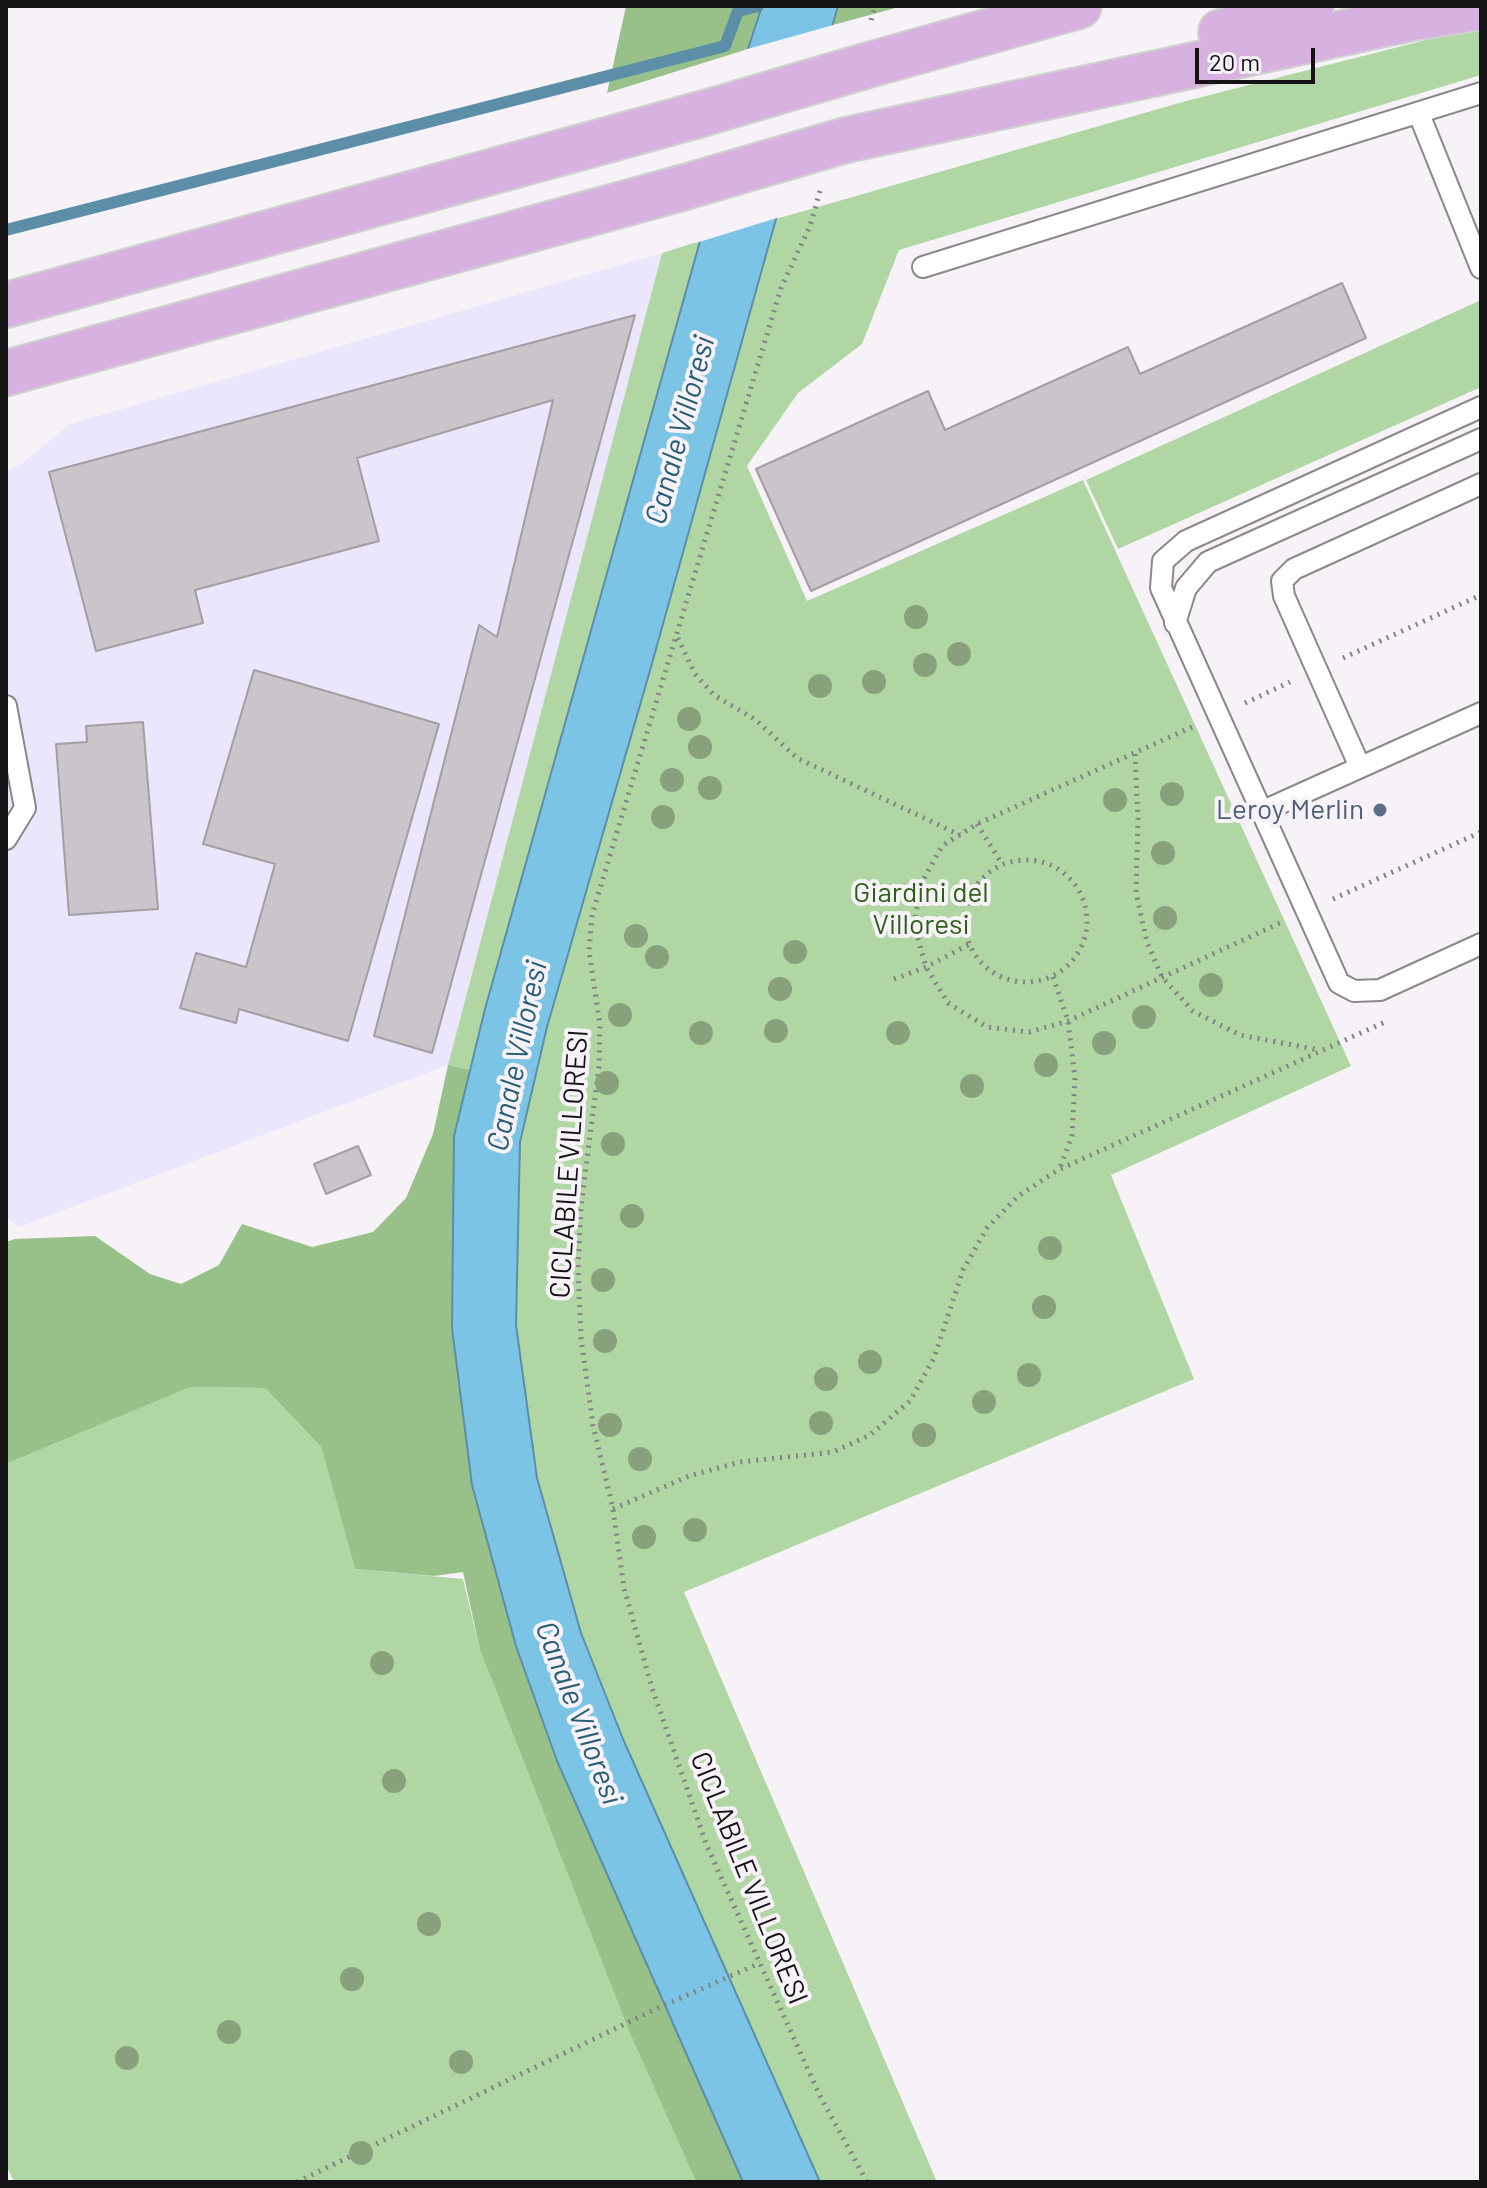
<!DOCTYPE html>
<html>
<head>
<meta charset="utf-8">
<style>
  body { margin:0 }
  #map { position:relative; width:1487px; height:2188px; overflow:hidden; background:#f7f2f7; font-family:Barlow,sans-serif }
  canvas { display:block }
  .frame { position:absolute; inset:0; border:8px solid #151315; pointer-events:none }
  .scale { position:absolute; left:1195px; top:48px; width:120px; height:36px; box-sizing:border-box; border:4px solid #151315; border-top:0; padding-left:10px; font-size:24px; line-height:28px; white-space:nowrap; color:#151315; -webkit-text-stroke:6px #f7f2f7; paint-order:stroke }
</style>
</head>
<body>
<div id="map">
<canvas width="1487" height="2188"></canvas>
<div class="frame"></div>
<div class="scale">20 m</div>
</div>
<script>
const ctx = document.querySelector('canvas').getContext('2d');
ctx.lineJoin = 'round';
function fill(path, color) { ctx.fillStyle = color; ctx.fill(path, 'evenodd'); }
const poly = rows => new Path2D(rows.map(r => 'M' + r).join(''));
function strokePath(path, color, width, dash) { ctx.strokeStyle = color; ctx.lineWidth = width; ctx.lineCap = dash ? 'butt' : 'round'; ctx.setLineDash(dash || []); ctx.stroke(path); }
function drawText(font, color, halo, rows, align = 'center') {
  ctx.font = font + ' Barlow,sans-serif'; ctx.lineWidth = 8; ctx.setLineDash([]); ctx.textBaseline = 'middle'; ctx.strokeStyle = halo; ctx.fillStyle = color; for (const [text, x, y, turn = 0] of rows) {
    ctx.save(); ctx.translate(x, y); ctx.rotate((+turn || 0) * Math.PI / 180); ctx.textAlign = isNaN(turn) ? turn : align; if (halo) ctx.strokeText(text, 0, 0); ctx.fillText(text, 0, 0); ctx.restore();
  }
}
const industrial = poly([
  [662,253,448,1065,19,1227,6,1217,6,471,19,466,70,424]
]);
const green = poly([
  [1481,26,1481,75,899,250,862,344,798,393,747,466,807,601,1083,480,1351,1066,1111,1175,1194,1379,684,1592,937,2182,820,2182,623,1739,581,1633,537,1478,516,1325,520,1142,547,1027,651,667,776,219,1186,101],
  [700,241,470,1070,448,1065,662,253],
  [1481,300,1481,387,1118,549,1086,480],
  [191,1387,265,1388,321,1447,355,1569,463,1579,480,1650,526,1768,628,2029,696,2182,14,2182,6,2165,6,1464]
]);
const forest = poly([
  [626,6,762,6,748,49,607,93],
  [838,6,903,6,833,25],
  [448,1065,470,1070,454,1136,452,1328,472,1485,516,1646,557,1761,743,2182,696,2182,628,2029,480,1650,463,1572,434,1576,355,1569,321,1447,265,1388,191,1387,6,1464,6,1242,15,1239,95,1236,150,1274,181,1284,219,1265,242,1224,312,1247,373,1232,406,1198,433,1134]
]);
const water = poly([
  [762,6,838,6,776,219,651,667,547,1027,520,1142,516,1325,537,1478,581,1633,623,1739,820,2182,743,2182,557,1761,516,1646,472,1485,452,1328,454,1136,485,1009,700,241,748,49,762,6]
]);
const pier = poly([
  [837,24,780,217,696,243,744,50]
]);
const stream = poly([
  [6,230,725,46,738,11,758,6]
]);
const building = poly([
  [1342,283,1366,338,811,591,756,469,928,391,945,430,1128,347,1140,374,1342,283],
  [635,315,432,1053,374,1036,479,625,497,637,553,400,357,458,379,541,195,590,203,623,96,651,49,472,635,315],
  [254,670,439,724,348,1041,239,1009,236,1023,180,1008,196,953,246,967,275,864,203,844,254,670],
  [143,722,158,909,69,915,56,744,87,742,86,726,143,722],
  [358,1146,371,1175,326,1194,314,1164,358,1146]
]);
const path = poly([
  [871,20,875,6],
  [820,191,810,226,781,288,592,915,589,951,600,1025,599,1066,581,1206,578,1269,581,1338,593,1425,613,1509,624,1588,652,1688,707,1846,820,2096,867,2182],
  [678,638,695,674,714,695,756,720,797,758,960,835],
  [1343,658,1481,595],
  [1245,703,1290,682],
  [1192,727,977,824,942,846,921,884,914,925,926,967,948,1003,987,1027,1029,1032,1068,1021,1280,923],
  [1135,754,1138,819,1136,893,1147,942,1162,977,1193,1011,1240,1035,1319,1050],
  [977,824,1002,864],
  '965 921a61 61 0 1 1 122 0a61 61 0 1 1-122 0Z',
  [1333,899,1481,832],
  [1053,977,1068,1021,1075,1078,1072,1136,1059,1170],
  [894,979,926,967,970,944],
  [613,1509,689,1476,740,1462,833,1452,870,1435,910,1401,934,1358,963,1270,987,1228,1018,1196,1058,1170,1385,1022],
  [297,2182,658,2008,760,1963]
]);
const service = poly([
  [1419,114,1481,268],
  [923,267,1481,93],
  [1481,407,1186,541,1163,561,1161,588,1339,983,1354,991,1380,990,1481,944],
  [1175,623,1186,588,1208,562,1481,439],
  [6,706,25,808,6,839],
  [1360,767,1284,596,1282,581,1294,569,1481,484],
  [1261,812,1481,713]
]);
const trunk = poly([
  [1221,32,1311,6],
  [865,66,1079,6],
  [846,140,1412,18,1481,7],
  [6,305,698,115],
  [6,373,678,189]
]);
const trunkBridge = poly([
  [698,115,865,66],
  [678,189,846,140]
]);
const trees = [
  [916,617],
  [959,654],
  [925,665],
  [874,682],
  [820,686],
  [689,719],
  [700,747],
  [672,780],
  [710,788],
  [1172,794],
  [1115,800],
  [663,817],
  [1163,853],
  [1165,918],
  [636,936],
  [795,952],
  [657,957],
  [1211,985],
  [780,989],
  [620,1015],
  [1144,1017],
  [776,1031],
  [701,1033],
  [898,1033],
  [1104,1043],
  [1046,1065],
  [607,1083],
  [972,1086],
  [613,1144],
  [632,1216],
  [1050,1248],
  [603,1280],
  [1044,1307],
  [605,1341],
  [870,1362],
  [1029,1375],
  [826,1379],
  [984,1402],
  [821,1423],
  [610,1425],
  [924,1435],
  [640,1459],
  [695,1530],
  [644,1537],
  [382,1663],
  [394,1781],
  [429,1924],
  [352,1979],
  [229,2032],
  [127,2058],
  [461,2062],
  [361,2153]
];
const markers = [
  [1380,810,8,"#5c6f8a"]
];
const serviceNames = [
  ["Leroy Merlin",1364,810]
];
const parkNames = [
  ["Giardini del",921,893],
  ["Villoresi",921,925]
];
const streetNames = [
  ["CICLABILE VILLORESI",569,1164,-86],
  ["CICLABILE VILLORESI",749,1878,68]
];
const waterNames = [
  ["Canale Villoresi",680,430,-75],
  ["Canale Villoresi",517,1056,-78],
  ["Canale Villoresi",579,1713,69]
];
fill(industrial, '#ebe6fc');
fill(green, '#b0d7a3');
fill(forest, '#98c18a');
fill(water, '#7bc4e6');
strokePath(water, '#5c8fa7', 2);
fill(pier, '#f7f2f7');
strokePath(stream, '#5c8fa7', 12);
fill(building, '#cac5ca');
strokePath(building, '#a49ea3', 2);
strokePath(service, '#8c878b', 24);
strokePath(trunk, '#d0d0d0', 48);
strokePath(path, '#848184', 5, [2, 6]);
strokePath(service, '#fff', 20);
strokePath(trunk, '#d7b2e0', 44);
strokePath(trunkBridge, '#d0d0d0', 48, []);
strokePath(trunkBridge, '#d7b2e0', 44);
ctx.fillStyle = '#87a17b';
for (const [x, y] of trees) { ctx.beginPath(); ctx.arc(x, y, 12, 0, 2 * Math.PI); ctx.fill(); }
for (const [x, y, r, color] of markers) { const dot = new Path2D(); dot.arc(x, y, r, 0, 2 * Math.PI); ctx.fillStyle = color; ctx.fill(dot); strokePath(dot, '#f7f2f7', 3); }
drawText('28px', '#4e5e75', '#f7f2f7', serviceNames, 'right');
drawText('28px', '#2c5f16', '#f7f2f7', parkNames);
drawText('28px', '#151315', '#f7f2f7', streetNames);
drawText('italic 30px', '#255e76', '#f7f2f7', waterNames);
</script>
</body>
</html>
